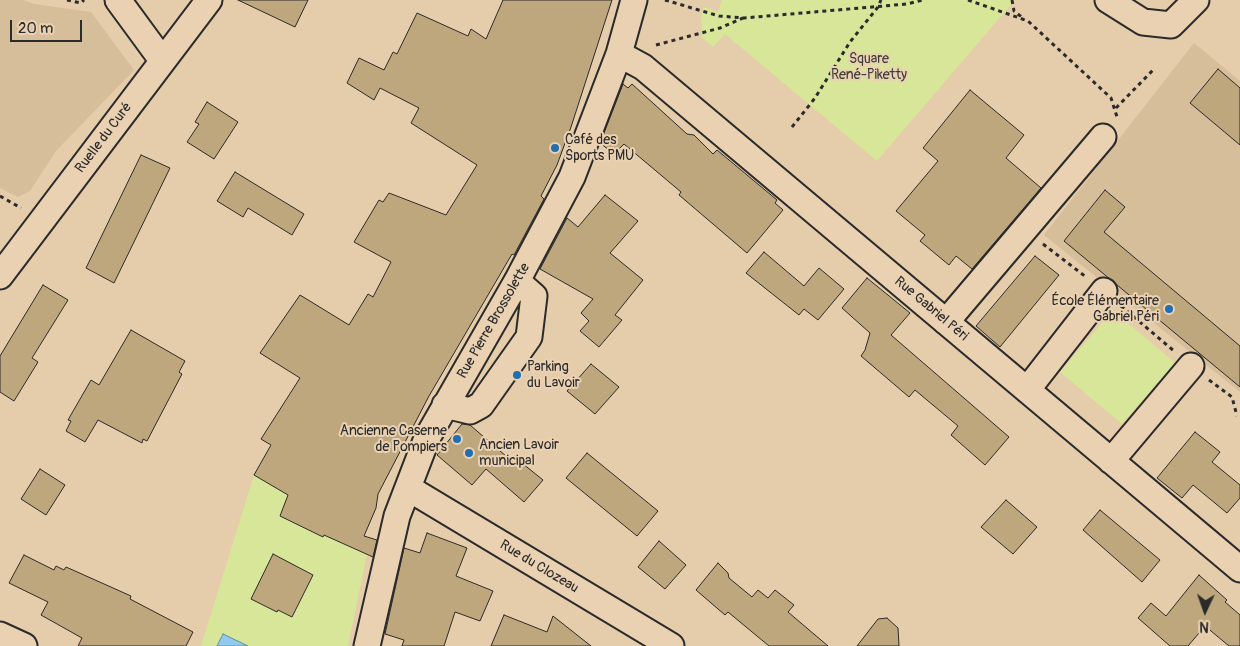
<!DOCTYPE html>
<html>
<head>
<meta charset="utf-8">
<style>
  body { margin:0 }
  #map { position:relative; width:1240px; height:646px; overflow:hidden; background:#e5ccaa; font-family:Pangolin,sans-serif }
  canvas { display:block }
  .north { position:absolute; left:1180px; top:586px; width:50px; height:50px; -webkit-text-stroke:4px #ead1b2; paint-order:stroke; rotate:183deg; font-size:14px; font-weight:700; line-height:20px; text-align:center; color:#2b2b2b }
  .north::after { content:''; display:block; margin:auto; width:18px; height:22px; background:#2b2b2b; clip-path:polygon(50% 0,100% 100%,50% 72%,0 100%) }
  .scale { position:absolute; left:10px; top:20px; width:72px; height:22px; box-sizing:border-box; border:2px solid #2b2b2b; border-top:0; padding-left:6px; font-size:15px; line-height:18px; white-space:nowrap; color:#2b2b2b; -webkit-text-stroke:4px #ead1b2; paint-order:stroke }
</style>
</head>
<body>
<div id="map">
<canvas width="1240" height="646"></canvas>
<div class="north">N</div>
<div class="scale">20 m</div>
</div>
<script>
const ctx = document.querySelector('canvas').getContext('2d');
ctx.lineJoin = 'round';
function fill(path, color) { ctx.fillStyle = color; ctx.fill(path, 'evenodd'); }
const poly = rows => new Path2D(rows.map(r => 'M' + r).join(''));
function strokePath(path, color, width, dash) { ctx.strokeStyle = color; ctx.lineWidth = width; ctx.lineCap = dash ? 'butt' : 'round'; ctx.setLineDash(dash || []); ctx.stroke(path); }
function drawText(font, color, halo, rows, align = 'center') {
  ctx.font = font + ' Pangolin,sans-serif'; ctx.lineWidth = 4; ctx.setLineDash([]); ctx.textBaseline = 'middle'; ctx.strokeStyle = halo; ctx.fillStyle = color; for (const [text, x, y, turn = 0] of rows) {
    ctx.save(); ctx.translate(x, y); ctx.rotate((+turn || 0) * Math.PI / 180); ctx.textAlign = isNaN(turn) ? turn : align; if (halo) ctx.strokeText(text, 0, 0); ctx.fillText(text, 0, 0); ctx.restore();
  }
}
const built = poly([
  [0,0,23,0,34,4,91,12,134,70,56,151,30,191,18,197,0,188],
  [1194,43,1240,81,1240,392,1044,235]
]);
const green = poly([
  [722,0,1015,0,877,161,725,34,713,47,702,38,701,16,704,7,718,12],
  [1113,310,1175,363,1122,424,1060,372],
  [254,475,288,494,280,516,323,537,324,535,367,554,348,646,201,646]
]);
const water = poly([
  [223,634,248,646,217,646,223,634]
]);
const building = poly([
  [238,0,308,0,295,27,238,0],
  [503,0,612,0,571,127,557,165,541,196,544,199,514,255,512,254,429,396,378,494,376,508,364,536,377,540,373,557,324,535,323,537,280,516,288,495,254,475,271,445,261,439,300,378,260,353,300,295,349,325,368,294,373,297,391,262,354,242,379,200,383,202,389,193,446,215,477,165,411,123,419,108,380,88,374,100,347,83,359,58,384,70,393,52,397,54,417,13,468,36,471,29,486,39,503,0],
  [1218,69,1240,88,1240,145,1190,103,1218,69],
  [623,84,628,88,632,84,687,134,694,135,713,154,717,150,777,200,775,203,783,210,747,253,679,195,681,192,624,144,614,154,600,143,623,84],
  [970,90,1024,135,1006,158,1041,188,972,269,956,256,949,265,920,241,925,235,896,211,938,161,923,148,970,90],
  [207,102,238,122,214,159,187,142,199,124,195,122,207,102],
  [141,155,170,168,114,283,86,268,141,155],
  [235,172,304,214,292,235,248,208,243,217,217,201,235,172],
  [1105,190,1125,207,1104,232,1240,346,1240,387,1064,241,1105,190],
  [605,195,638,221,610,253,643,280,615,315,622,320,599,347,580,331,589,321,581,313,593,299,540,269,567,218,578,227,605,195],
  [764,252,804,286,819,268,844,289,818,320,804,309,799,315,746,273,764,252],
  [1035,256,1059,275,1000,347,976,326,1035,256],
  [867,278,910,313,891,335,1009,437,985,465,951,435,958,426,915,390,909,397,861,356,865,350,870,333,842,308,867,278],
  [43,285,68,300,32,358,38,362,14,401,0,392,0,356,43,285],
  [131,330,185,361,179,372,182,374,147,441,143,439,142,443,98,420,85,442,66,431,71,421,68,420,91,380,99,385,131,330],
  [591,364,619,387,595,414,567,391,591,364],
  [462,424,470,425,514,463,517,459,543,480,524,502,486,469,472,485,437,455,462,424],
  [1195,432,1220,452,1212,462,1240,485,1240,498,1227,513,1193,485,1182,498,1157,478,1195,432],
  [587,453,658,511,637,536,566,478,587,453],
  [40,469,65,485,46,515,21,499,40,469],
  [1006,500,1037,527,1013,554,981,527,1006,500],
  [1100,510,1160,560,1142,582,1083,530,1100,510],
  [427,533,467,548,456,576,493,591,480,621,455,612,444,646,402,646,404,640,385,634,404,548,420,553,427,533],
  [659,541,686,565,665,589,638,567,659,541],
  [273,554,313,575,292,617,278,610,277,612,251,599,273,554],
  [24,555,54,570,56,566,64,570,66,567,131,596,130,599,193,632,186,646,78,646,82,638,41,615,48,602,9,583,24,555],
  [718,563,728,573,729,578,752,597,758,590,768,598,775,590,794,605,788,612,828,646,769,646,728,612,725,615,696,590,718,563],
  [1199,575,1227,600,1225,602,1240,615,1240,646,1229,646,1205,626,1188,646,1170,646,1138,618,1151,603,1166,616,1199,575],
  [504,615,547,632,553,616,591,646,491,646,504,615],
  [887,618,898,628,899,646,857,646,878,619,887,618]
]);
const path = poly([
  [67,0,81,3,84,0],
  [665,0,719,16,744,18,907,4,923,0],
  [968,0,1028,21,1111,98,1117,117],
  [1012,0,1014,11,1023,18],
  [656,45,720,28,743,18],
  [1116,108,1155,68],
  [792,127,815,98,850,42,878,7,881,0],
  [0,196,21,208],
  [1043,244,1086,277],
  [1121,306,1174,351],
  [1209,380,1232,397,1237,416]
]);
const minor = poly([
  [118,0,162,60],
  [1108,0,1143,22,1171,25,1196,0],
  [619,54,643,67,1240,569],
  [0,276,209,0],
  [946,322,1103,137],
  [1027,390,1104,291],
  [445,405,470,411,481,405,529,337,534,296,517,281],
  [1111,461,1191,366],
  [408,488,671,646],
  [0,635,24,646],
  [367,646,397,516,427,438,517,281,572,177,619,54,634,0]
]);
const markers = [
  [555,148,5,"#1f6fb2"],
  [1169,309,5,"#1f6fb2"],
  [517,375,5,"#1f6fb2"],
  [457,439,5,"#1f6fb2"],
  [469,453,5,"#1f6fb2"]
];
const parkNames = [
  ["Square",869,59],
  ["René-Piketty",869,75]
];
const streetNames = [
  ["Ruelle du Curé",104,138,-53],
  ["Rue Gabriel Péri",931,309,40],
  ["Rue Pierre Brossolette",494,321,-60],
  ["Rue du Clozeau",539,567,31]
];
const poiNames = [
  ["Café des",565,140],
  ["Sports PMU",565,156],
  ["École Élémentaire",1159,301,"right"],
  ["Gabriel Péri",1159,317,"right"],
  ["Parking",527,367],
  ["du Lavoir",527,383],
  ["Ancienne Caserne",447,431,"right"],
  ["de Pompiers",447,447,"right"],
  ["Ancien Lavoir",479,445],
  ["municipal",479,461]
];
fill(built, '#d6be9a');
fill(green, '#d8e699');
fill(water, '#8ecbef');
strokePath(water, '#668ba1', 1);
fill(building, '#bfa77d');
strokePath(building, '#2b2b2b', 1);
strokePath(minor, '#2b2b2b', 29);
strokePath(path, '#2b2b2b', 3, [4, 4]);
strokePath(minor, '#ead1b2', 25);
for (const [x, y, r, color] of markers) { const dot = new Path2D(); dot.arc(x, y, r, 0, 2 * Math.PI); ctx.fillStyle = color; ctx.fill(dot); strokePath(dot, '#ead1b2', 2); }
drawText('14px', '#3c3e36', '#ead1b2', parkNames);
drawText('14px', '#2b2b2b', '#ead1b2', streetNames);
drawText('14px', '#2b2b2b', '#ead1b2', poiNames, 'left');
</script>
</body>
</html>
